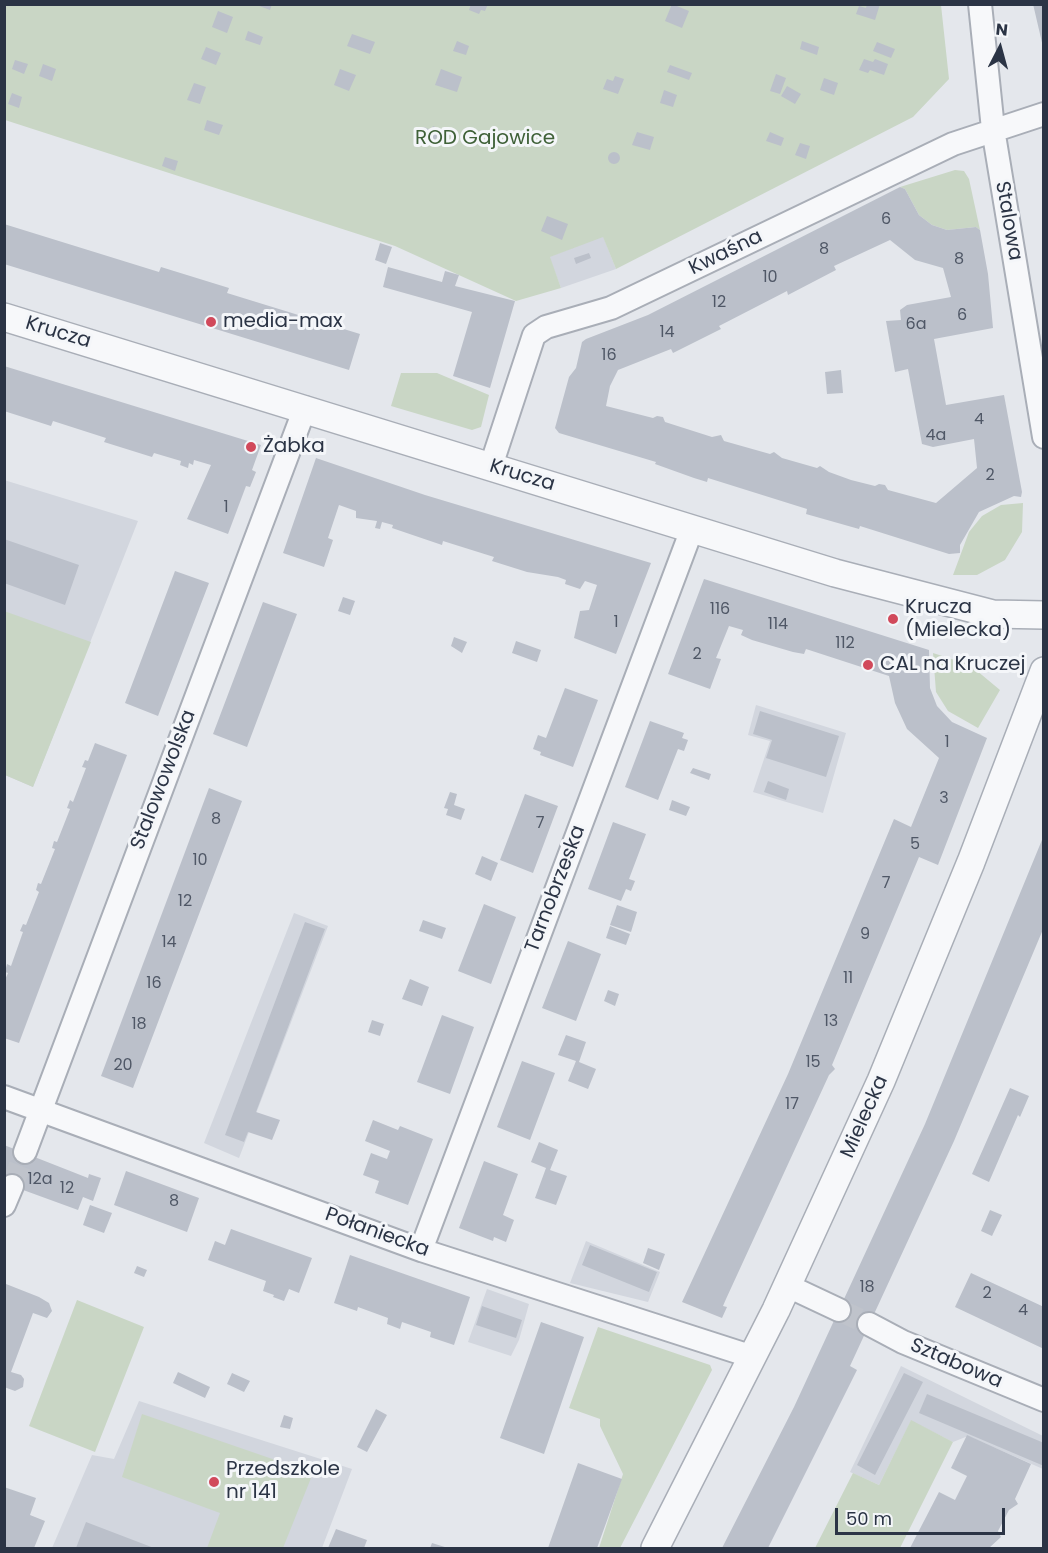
<!DOCTYPE html>
<html>
<head>
<meta charset="utf-8">
<style>
  body { margin:0 }
  #map { position:relative; width:1048px; height:1553px; overflow:hidden; background:#e4e7ec; font-family:Poppins,sans-serif }
  canvas { display:block }
  .frame { position:absolute; inset:0; border:6px solid #2b3445; pointer-events:none }
  .north { position:absolute; left:970px; top:18px; width:60px; height:60px; -webkit-text-stroke:4px #f4f6f9; paint-order:stroke; rotate:6deg; font-size:16px; font-weight:700; line-height:24px; text-align:center; color:#2b3445 }
  .north::after { content:''; display:block; margin:auto; width:21px; height:27px; background:#2b3445; clip-path:polygon(50% 0,100% 100%,50% 72%,0 100%) }
  .scale { position:absolute; left:835px; top:1508px; width:170px; height:27px; box-sizing:border-box; border:3px solid #2b3445; border-top:0; padding-left:8px; font-size:18px; line-height:21px; white-space:nowrap; color:#2b3445; -webkit-text-stroke:4px #f4f6f9; paint-order:stroke }
</style>
</head>
<body>
<div id="map">
<canvas width="1048" height="1553"></canvas>
<div class="frame"></div>
<div class="north">N</div>
<div class="scale">50 m</div>
</div>
<script>
const ctx = document.querySelector('canvas').getContext('2d');
ctx.lineJoin = 'round';
function fill(path, color) { ctx.fillStyle = color; ctx.fill(path, 'evenodd'); }
const poly = rows => new Path2D(rows.map(r => 'M' + r).join(''));
function strokePath(path, color, width, dash) { ctx.strokeStyle = color; ctx.lineWidth = width; ctx.lineCap = dash ? 'butt' : 'round'; ctx.setLineDash(dash || []); ctx.stroke(path); }
function drawText(font, color, halo, rows, align = 'center') {
  ctx.font = font + ' Poppins,sans-serif'; ctx.lineWidth = 6; ctx.setLineDash([]); ctx.textBaseline = 'middle'; ctx.strokeStyle = halo; ctx.fillStyle = color; for (const [text, x, y, turn = 0] of rows) {
    ctx.save(); ctx.translate(x, y); ctx.rotate((+turn || 0) * Math.PI / 180); ctx.textAlign = isNaN(turn) ? turn : align; if (halo) ctx.strokeText(text, 0, 0); ctx.fillText(text, 0, 0); ctx.restore();
  }
}
const built = poly([
  [603,236,616,269,561,288,549,257],
  [4,480,138,521,33,787,5,775],
  [756,705,846,733,823,813,753,792,770,741,748,735],
  [294,913,328,926,239,1158,204,1143],
  [586,1241,660,1272,648,1302,570,1283],
  [487,1289,529,1304,519,1340,511,1356,468,1342],
  [901,1366,1043,1436,1043,1469,968,1436,953,1442,911,1421,879,1485,850,1472],
  [139,1401,352,1469,322,1548,52,1548,92,1455,114,1459]
]);
const green = poly([
  [5,4,941,5,949,79,913,117,616,269,603,237,550,257,561,288,516,301,395,246,5,120],
  [955,170,964,171,969,179,980,230,976,227,947,230,932,225,919,215,905,189,900,187],
  [401,373,437,373,489,395,481,427,472,430,391,406],
  [1023,503,1022,532,1005,560,977,575,953,575,969,532,982,516,1001,505],
  [4,611,91,642,33,787,5,775],
  [933,653,970,665,1000,690,978,728,948,711,936,692],
  [77,1300,144,1327,95,1452,29,1426],
  [598,1327,710,1365,712,1370,620,1548,599,1548,623,1474,600,1426,600,1419,569,1408],
  [142,1414,313,1473,283,1548,207,1548,220,1513,122,1477],
  [911,1420,953,1442,900,1548,815,1548,853,1473,879,1485]
]);
const building = poly([
  [254,4,272,4,270,10],
  [471,4,488,4,485,11,481,10,479,14,469,10],
  [672,4,689,11,682,28,665,21],
  [867,4,880,4,875,20,856,14,859,6,866,8],
  [1033,4,1044,4,1044,47,1043,47],
  [218,11,233,17,227,33,212,27],
  [248,31,263,37,260,45,245,40],
  [352,34,375,42,370,54,347,46],
  [457,41,469,46,466,55,453,51],
  [802,41,819,47,817,55,800,49],
  [877,42,895,49,891,58,873,51],
  [206,47,221,53,216,65,201,59],
  [864,59,873,62,875,59,888,64,884,75,870,70,868,73,859,70],
  [15,60,28,64,24,74,12,69],
  [43,64,56,69,52,81,39,76],
  [670,65,692,73,689,80,667,72],
  [340,69,356,75,349,91,334,85],
  [441,69,462,77,457,92,435,85],
  [776,74,786,78,780,94,770,91],
  [615,76,624,79,618,94,603,89,607,79,613,81],
  [824,78,838,83,834,95,820,90],
  [194,83,206,87,200,104,187,100],
  [787,86,801,94,795,104,781,96],
  [664,90,677,95,673,107,660,103],
  [12,93,22,97,19,108,8,104],
  [207,120,223,125,219,135,204,130],
  [433,126,440,129,433,146,418,140,424,127,431,130],
  [637,132,654,137,650,150,632,145],
  [770,132,784,138,781,146,766,141],
  [800,143,810,146,806,159,795,155],
  '608 158a6 6 0 1 1 12 0a6 6 0 1 1-12 0Z',
  [165,157,178,161,175,171,162,166],
  [900,187,905,189,919,215,932,225,947,230,976,227,980,230,988,274,993,328,934,339,946,405,1004,395,1022,492,1021,497,1014,496,979,512,960,545,960,553,949,554,860,526,859,529,806,514,807,509,708,478,707,482,694,478,655,464,656,462,559,433,555,428,569,377,576,368,582,342,586,339,648,315],
  [890,240,915,260,943,268,951,297,907,305,900,310,901,320,886,321,895,372,908,369,922,444,933,447,974,439,977,468,936,503,888,490,885,485,879,484,875,486,851,480,829,472,820,466,817,468,782,458,774,452,770,454,724,441,721,435,712,437,665,422,663,417,657,416,653,418,606,406,610,386,618,370,671,349,673,353,721,329,719,326,754,308,787,291,788,295,836,270,834,266],
  [547,216,568,224,562,240,541,231],
  [4,224,159,272,161,267,229,288,227,293,360,334,349,370,4,264],
  [380,243,392,247,386,264,375,260],
  [589,253,591,258,576,264,574,258],
  [388,267,442,282,445,271,459,275,455,286,515,301,490,388,453,376,472,312,383,287],
  [4,366,261,445,252,470,256,472,250,487,246,486,228,534,187,519,211,465,194,460,193,465,189,463,188,468,180,465,181,461,154,453,152,457,104,442,106,438,53,421,51,426,4,411],
  [841,370,843,393,827,394,825,372],
  [316,458,425,495,651,563,616,654,574,638,580,611,589,610,597,585,585,581,580,589,565,584,566,580,558,577,527,572,492,561,494,557,443,541,442,545,392,528,393,525,382,522,380,529,375,528,377,521,356,518,356,511,339,505,328,538,333,540,324,567,283,553],
  [4,539,79,565,65,605,4,583],
  [175,571,209,583,158,716,125,703],
  [704,579,929,650,930,688,937,706,952,722,987,738,938,865,919,857,832,1065,835,1069,829,1075,726,1299,723,1306,727,1307,722,1318,682,1302,788,1074,894,819,911,827,939,758,907,729,895,703,889,676,806,649,804,654,793,652,752,640,741,635,743,630,729,626,716,658,721,659,710,689,668,674],
  [343,597,355,601,350,615,338,611],
  [263,602,297,614,247,747,213,734],
  [454,637,467,642,462,653,451,646],
  [516,641,541,650,537,662,512,653],
  [565,688,598,700,573,767,540,755,541,752,533,749,538,735,546,738],
  [760,711,839,736,826,777,766,758,772,740,753,734],
  [650,721,684,733,682,738,688,740,684,751,678,749,658,800,625,787],
  [95,743,127,755,19,1043,4,1038,4,982,8,973,5,972,7,964,11,966,23,932,20,931,23,924,26,925,39,892,36,890,38,883,41,884,55,849,52,848,54,841,57,842,70,809,67,808,70,800,73,802,86,768,82,767,85,760,88,761],
  [693,768,711,774,709,780,690,773],
  [768,781,789,789,786,800,764,792],
  [209,788,242,801,133,1088,101,1076],
  [450,792,457,794,454,805,465,809,461,820,446,815,448,809,444,808],
  [525,794,558,806,533,873,500,860],
  [672,800,690,807,686,816,669,810],
  [613,822,646,834,629,879,635,881,631,891,626,889,621,901,588,889],
  [1044,835,1044,927,954,1141,850,1366,857,1370,768,1548,722,1548,794,1407,925,1124],
  [482,856,498,863,491,881,475,874],
  [484,904,516,917,491,984,458,971],
  [617,905,637,912,631,932,610,925],
  [423,920,446,928,442,939,419,931],
  [305,922,325,929,256,1112,280,1120,272,1140,248,1132,244,1142,225,1135],
  [610,926,630,934,626,945,606,938],
  [568,941,601,954,576,1021,542,1008],
  [410,979,429,987,422,1006,402,999],
  [608,990,619,994,615,1006,604,1001],
  [442,1015,474,1027,450,1094,417,1082],
  [372,1020,384,1024,380,1036,368,1032],
  [566,1035,586,1042,579,1062,596,1069,588,1089,568,1081,576,1061,558,1055],
  [522,1061,555,1073,530,1140,497,1127],
  [1010,1088,1029,1096,1020,1117,1018,1115,989,1182,972,1174],
  [373,1120,398,1130,400,1126,433,1139,408,1205,375,1193,379,1181,363,1175,371,1153,387,1159,390,1151,365,1141],
  [539,1142,558,1150,550,1170,567,1176,556,1205,535,1198,546,1168,531,1162],
  [4,1145,88,1178,89,1174,101,1178,93,1201,83,1197,78,1210,4,1183],
  [484,1161,518,1174,503,1215,514,1220,506,1242,494,1237,493,1241,459,1228],
  [126,1171,199,1198,187,1232,114,1205],
  [90,1205,112,1213,104,1233,83,1225],
  [990,1210,1002,1215,992,1236,981,1231],
  [231,1229,312,1258,299,1293,289,1289,284,1301,273,1297,274,1295,263,1291,266,1281,208,1260,215,1241,225,1245],
  [590,1245,657,1272,649,1292,582,1265],
  [648,1248,665,1254,659,1270,643,1263],
  [350,1255,470,1297,454,1345,430,1337,431,1332,402,1322,400,1329,387,1324,388,1318,358,1307,357,1311,334,1303],
  [137,1266,147,1270,144,1277,134,1273],
  [971,1273,1044,1307,1044,1349,955,1307],
  [6,1284,39,1297,49,1303,52,1311,47,1318,33,1313,11,1372,21,1375,24,1379,23,1387,15,1391,4,1387],
  [482,1306,522,1320,516,1338,476,1325],
  [541,1322,584,1337,544,1454,500,1438],
  [178,1372,210,1387,205,1398,173,1383],
  [232,1373,250,1381,244,1392,227,1384],
  [904,1373,923,1382,875,1475,857,1465],
  [927,1394,1044,1443,1044,1466,919,1413],
  [376,1409,387,1415,367,1452,357,1447],
  [284,1415,293,1418,290,1429,280,1427],
  [967,1435,1031,1464,1015,1499,1018,1504,1009,1510,998,1531,1001,1537,989,1548,910,1548,939,1492,955,1500,967,1476,951,1468],
  [578,1463,622,1479,597,1548,548,1548],
  [4,1487,36,1498,30,1515,45,1521,34,1548,4,1548],
  [86,1522,154,1548,76,1548],
  [336,1529,367,1540,364,1548,328,1548],
  [432,1543,448,1548,430,1548]
]);
const minorTunnel = poly([
  [12,1186,25,1152],
  [839,1310,869,1324]
]);
const minor = poly([
  [980,4,993,129,1044,437],
  [491,466,534,335,546,327,611,308,953,144,1044,114],
  [4,1097,421,1250,753,1357],
  [25,1152,305,408],
  [4,1205,12,1186],
  [421,1250,692,529],
  [788,1286,839,1310],
  [869,1324,903,1342,1044,1400]
]);
const tertiary = poly([
  [4,317,835,573,993,614,1044,615],
  [655,1548,776,1310,881,1081,971,862,1044,671]
]);
const markers = [
  [211,322,6,"#d1495b"],
  [251,447,6,"#d1495b"],
  [893,619,6,"#d1495b"],
  [868,665,6,"#d1495b"],
  [214,1482,6,"#d1495b"]
];
const numberNames = [
  ["6",886,220],
  ["8",824,250],
  ["8",959,260],
  ["10",770,278],
  ["12",719,303],
  ["6",962,316],
  ["6a",916,325],
  ["14",667,333],
  ["16",609,356],
  ["4",979,420],
  ["4a",936,436],
  ["2",990,476],
  ["1",226,508],
  ["116",720,610],
  ["1",616,623],
  ["114",778,625],
  ["112",845,644],
  ["2",697,655],
  ["1",947,743],
  ["3",944,799],
  ["8",216,820],
  ["7",540,824],
  ["5",915,845],
  ["10",200,861],
  ["7",886,884],
  ["12",185,902],
  ["9",865,935],
  ["14",169,943],
  ["11",848,979],
  ["16",154,984],
  ["13",831,1022],
  ["18",139,1025],
  ["15",813,1063],
  ["20",123,1066],
  ["17",792,1105],
  ["12a",40,1180],
  ["12",67,1189],
  ["8",174,1202],
  ["18",867,1288],
  ["2",987,1294],
  ["4",1023,1311]
];
const parkNames = [
  ["ROD Gajowice",485,139]
];
const streetNames = [
  ["Stalowa",1008,221,80],
  ["Kwaśna",726,253,-26],
  ["Krucza",58,333,17],
  ["Krucza",522,476,17],
  ["Stalowowolska",164,780,-69],
  ["Tarnobrzeska",556,889,-69],
  ["Mielecka",865,1117,-66],
  ["Połaniecka",377,1233,20],
  ["Sztabowa",956,1364,23]
];
const poiNames = [
  ["media-max",223,322],
  ["Żabka",263,447],
  ["Krucza",905,608],
  ["(Mielecka)",905,631],
  ["CAL na Kruczej",880,665],
  ["Przedszkole",226,1470],
  ["nr 141",226,1493]
];
fill(built, '#d2d6de');
fill(green, '#c9d6c5');
fill(building, '#bbc0ca');
strokePath(minorTunnel, '#bfc3cb', 22, [22, 11]);
strokePath(minor, '#a9aeb7', 26);
strokePath(tertiary, '#a9aeb7', 30);
strokePath(minor, '#f7f8fa', 22);
strokePath(tertiary, '#f7f8fa', 27);
for (const [x, y, r, color] of markers) { const dot = new Path2D(); dot.arc(x, y, r, 0, 2 * Math.PI); ctx.fillStyle = color; ctx.fill(dot); strokePath(dot, '#f4f6f9', 2); }
drawText('16px', '#4f5766', null, numberNames);
drawText('20px', '#3f6138', '#f4f6f9', parkNames);
drawText('20px', '#2b3445', '#f4f6f9', streetNames);
drawText('20px', '#2b3445', '#f4f6f9', poiNames, 'left');
</script>
</body>
</html>
